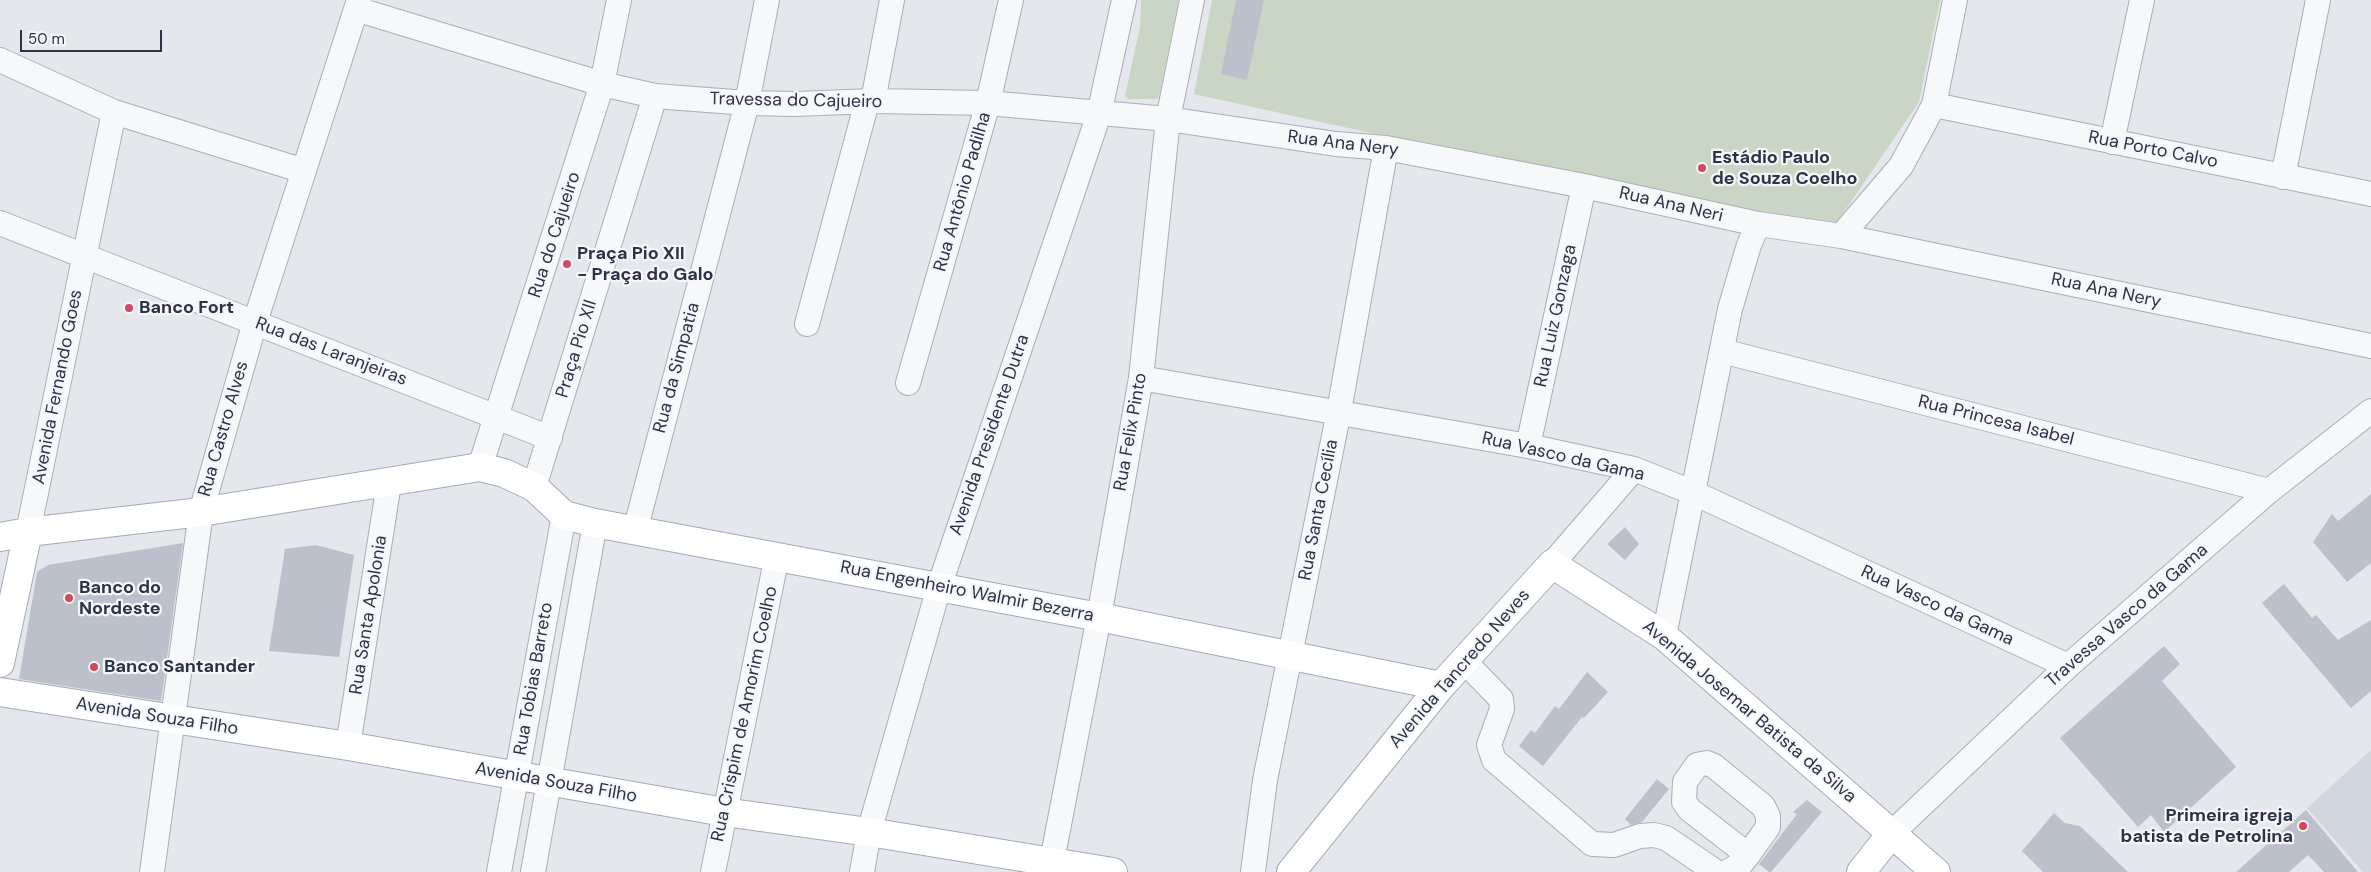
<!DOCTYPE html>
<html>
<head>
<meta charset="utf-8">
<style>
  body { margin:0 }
  #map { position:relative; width:2371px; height:872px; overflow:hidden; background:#e4e7ec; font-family:"DM Sans",sans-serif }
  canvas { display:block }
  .scale { position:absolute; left:20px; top:30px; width:142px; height:22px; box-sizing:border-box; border:2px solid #2b3445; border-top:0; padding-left:6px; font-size:15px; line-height:18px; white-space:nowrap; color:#2b3445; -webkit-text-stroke:4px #f4f6f9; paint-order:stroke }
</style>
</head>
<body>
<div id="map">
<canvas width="2371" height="872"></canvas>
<div class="scale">50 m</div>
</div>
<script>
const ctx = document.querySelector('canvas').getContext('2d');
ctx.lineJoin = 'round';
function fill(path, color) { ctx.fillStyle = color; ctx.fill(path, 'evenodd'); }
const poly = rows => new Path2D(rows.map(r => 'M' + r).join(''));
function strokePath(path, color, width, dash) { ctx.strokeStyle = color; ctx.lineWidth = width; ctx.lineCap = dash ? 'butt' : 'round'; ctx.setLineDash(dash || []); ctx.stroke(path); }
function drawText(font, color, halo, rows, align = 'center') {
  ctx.font = font + ' "DM Sans",sans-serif'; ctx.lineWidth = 4.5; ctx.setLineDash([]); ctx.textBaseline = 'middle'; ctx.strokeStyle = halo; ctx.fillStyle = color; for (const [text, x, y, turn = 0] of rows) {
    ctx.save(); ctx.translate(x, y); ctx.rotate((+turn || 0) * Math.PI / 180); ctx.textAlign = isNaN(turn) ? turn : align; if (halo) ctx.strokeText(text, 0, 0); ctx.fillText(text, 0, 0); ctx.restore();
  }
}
const built = poly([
  [2371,750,2371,872,2363,872,2307,808]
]);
const green = poly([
  [1141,0,1179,0,1159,97,1156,99,1128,99,1125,96,1140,27],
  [1212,0,1940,0,1919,102,1829,234,1194,94]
]);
const building = poly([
  [1236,0,1264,0,1247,80,1221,74],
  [2371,494,2371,563,2347,582,2313,542,2332,514,2338,521],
  [1625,527,1639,544,1625,560,1607,544],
  [183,543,161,701,19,679,37,572,48,565],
  [316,545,354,555,339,657,269,651,285,549],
  [2284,584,2312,618,2316,615,2338,640,2371,620,2371,691,2351,708,2262,603],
  [2164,646,2180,664,2162,681,2236,767,2164,832,2151,815,2138,827,2060,738],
  [1587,672,1608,692,1584,718,1582,717,1543,766,1519,746,1531,730,1535,733,1555,706,1559,709],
  [1657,779,1669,789,1642,822,1631,825,1625,819],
  [1807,800,1822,812,1771,872,1769,872,1759,864,1797,814,1793,812],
  [2306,810,2358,872,2324,872,2308,855,2289,872,2236,872],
  [2054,813,2065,823,2080,826,2128,872,2043,872,2022,851]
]);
const minor = poly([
  [356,9,602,84,655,96,747,103,795,104,873,101,988,103,1168,119,1336,144,1386,148,1584,186,1758,224],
  [0,60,114,112,304,171],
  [873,101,892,0],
  [1934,105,2371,194],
  [2112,142,2142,0],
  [2283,177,2318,0],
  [0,223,550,438],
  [1841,236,2371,346],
  [807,324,867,102],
  [1722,351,2269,491],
  [1141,378,1528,446,1634,469,1694,493,2068,666],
  [908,383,988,103,1011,0],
  [1528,446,1584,186],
  [480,467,602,84,619,0],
  [534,487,655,96],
  [635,531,747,103,767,0],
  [28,532,114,112],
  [1552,564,1634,469],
  [1664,636,1730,309,1749,245,1758,224,1841,236,1901,166,1934,105,1955,0],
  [1464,661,1501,699,1502,709,1489,745,1494,760,1592,844,1614,845,1640,836,1654,835,1666,838,1716,872],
  [348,746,389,483],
  [1892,833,2068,666,2269,491,2371,411],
  [1052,861,1099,617,1141,378,1168,119,1192,0],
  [152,872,201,512,255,322,359,0],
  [499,872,564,515],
  [533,872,595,523],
  [713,872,777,556],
  [862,872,869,832,939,587,1099,114,1124,0],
  [1253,872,1265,780,1339,411,1386,148],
  [1727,872,1741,864,1748,855,1768,827,1768,816,1763,806,1714,766,1707,763,1697,765,1685,782,1684,802,1690,810,1748,855]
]);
const major = poly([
  [0,537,28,532,201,512,480,467,504,473,534,487,564,515,595,523,1099,617,1441,686],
  [0,663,28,532],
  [0,692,348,746,724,812,869,832,1113,872],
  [1291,872,1441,686,1552,564,1664,636,1936,872],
  [1861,872,1892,833]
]);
const markers = [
  [1702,168,5,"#d1495b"],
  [567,264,5,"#d1495b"],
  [129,308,5,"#d1495b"],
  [69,598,5,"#d1495b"],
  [94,667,5,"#d1495b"],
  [2303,826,5,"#d1495b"]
];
const streetNames = [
  ["Travessa do Cajueiro",796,101,1],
  ["Rua Ana Nery",1343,144,7],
  ["Rua Porto Calvo",2153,150,11],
  ["Rua Antônio Padilha",963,192,-74],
  ["Rua Ana Neri",1671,205,13],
  ["Rua do Cajueiro",555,235,-72],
  ["Rua Ana Nery",2106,291,12],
  ["Rua Luiz Gonzaga",1556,316,-78],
  ["Praça Pio XII",577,349,-73],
  ["Rua das Laranjeiras",331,352,21],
  ["Rua da Simpatia",677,368,-75],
  ["Avenida Fernando Goes",58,387,-79],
  ["Rua Princesa Isabel",1996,421,14],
  ["Rua Castro Alves",224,429,-74],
  ["Rua Felix Pinto",1131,432,-80],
  ["Avenida Presidente Dutra",990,435,-71],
  ["Rua Vasco da Gama",1563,457,13],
  ["Rua Santa Cecília",1319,510,-79],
  ["Rua Engenheiro Walmir Bezerra",967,592,11],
  ["Rua Vasco da Gama",1937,606,25],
  ["Rua Santa Apolonia",369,615,-81],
  ["Travessa Vasco da Gama",2127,616,-41],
  ["Avenida Tancredo Neves",1460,669,-49],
  ["Rua Tobias Barreto",534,679,-80],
  ["Avenida Josemar Batista da Silva",1749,712,40],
  ["Rua Crispim de Amorim Coelho",745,714,-78],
  ["Avenida Souza Filho",157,717,9],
  ["Avenida Souza Filho",556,783,10]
];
const poiNames = [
  ["Estádio Paulo",1712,158],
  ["de Souza Coelho",1712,179],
  ["Praça Pio XII",577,254],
  ["- Praça do Galo",577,275],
  ["Banco Fort",139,308],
  ["Banco do",79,588],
  ["Nordeste",79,609],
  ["Banco Santander",104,667],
  ["Primeira igreja",2293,816,"right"],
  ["batista de Petrolina",2293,837,"right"]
];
fill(built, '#d2d6de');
fill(green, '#c9d6c5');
fill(building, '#bbc0ca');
strokePath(minor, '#a9aeb7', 26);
strokePath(major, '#a3abb8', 30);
strokePath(minor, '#f7f8fa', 24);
strokePath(major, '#fff', 28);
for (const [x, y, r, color] of markers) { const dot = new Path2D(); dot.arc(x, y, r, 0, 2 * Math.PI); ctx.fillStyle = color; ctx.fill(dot); strokePath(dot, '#f4f6f9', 2); }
drawText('18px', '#2b3445', '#f4f6f9', streetNames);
drawText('bold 18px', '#2b3445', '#f4f6f9', poiNames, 'left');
</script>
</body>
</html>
